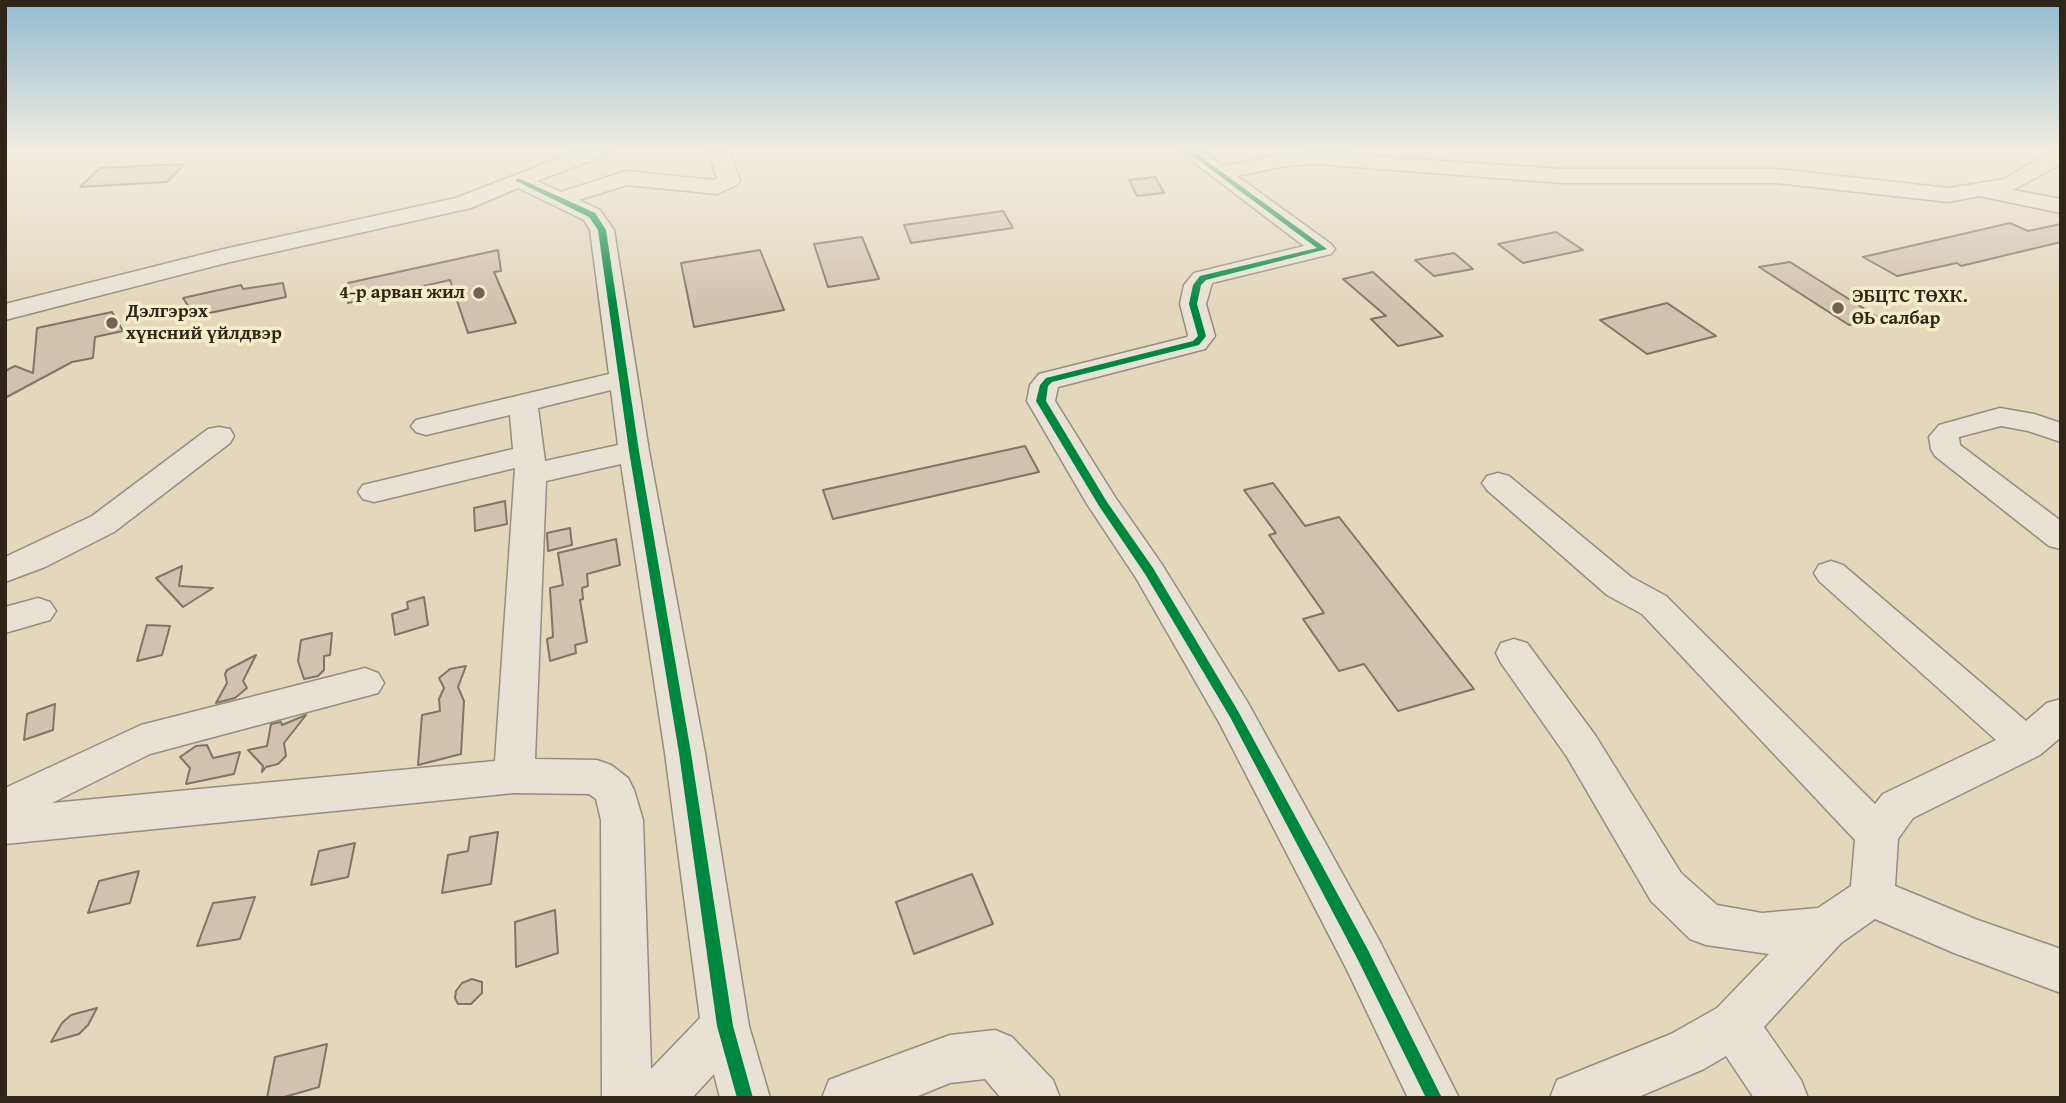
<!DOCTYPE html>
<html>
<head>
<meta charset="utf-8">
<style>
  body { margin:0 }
  #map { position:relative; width:2066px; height:1103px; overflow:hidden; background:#e3d8bc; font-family:"Gentium Book Plus",serif }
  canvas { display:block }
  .frame { position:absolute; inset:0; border:7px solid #302519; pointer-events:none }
</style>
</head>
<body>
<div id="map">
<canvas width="2066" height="1103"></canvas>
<div class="frame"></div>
</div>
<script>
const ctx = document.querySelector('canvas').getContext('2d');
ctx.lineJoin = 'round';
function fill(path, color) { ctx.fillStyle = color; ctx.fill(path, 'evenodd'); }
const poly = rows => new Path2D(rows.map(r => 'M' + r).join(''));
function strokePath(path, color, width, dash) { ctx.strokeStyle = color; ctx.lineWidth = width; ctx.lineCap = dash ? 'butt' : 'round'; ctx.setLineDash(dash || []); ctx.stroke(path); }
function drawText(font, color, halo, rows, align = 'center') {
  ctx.font = font + ' "Gentium Book Plus",serif'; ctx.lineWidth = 7; ctx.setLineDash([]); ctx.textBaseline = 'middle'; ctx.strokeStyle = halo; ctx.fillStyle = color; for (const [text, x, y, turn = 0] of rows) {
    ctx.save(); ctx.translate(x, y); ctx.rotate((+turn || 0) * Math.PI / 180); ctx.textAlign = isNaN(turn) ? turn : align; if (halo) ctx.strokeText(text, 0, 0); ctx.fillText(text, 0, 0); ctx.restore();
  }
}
const building = poly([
  [184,164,167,182,80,187,100,168,184,164],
  [1155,177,1164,193,1137,196,1129,180,1155,177],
  [1003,211,1013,228,911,243,904,225,1003,211],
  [2010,223,2028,231,2061,224,2061,242,1961,266,1957,263,1897,276,1863,257,2010,223],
  [1556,232,1583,250,1523,263,1498,244,1556,232],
  [862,237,879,279,828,287,814,244,862,237],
  [498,250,501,271,494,272,516,323,468,333,450,280,348,303,348,283,498,250],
  [760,250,784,310,694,327,681,263,760,250],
  [1454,253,1473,269,1434,276,1415,260,1454,253],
  [1790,262,1879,318,1849,325,1759,267,1790,262],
  [1373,272,1443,336,1398,346,1371,319,1386,316,1343,279,1373,272],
  [283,283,286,297,195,316,183,298,241,285,243,289,283,283],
  [1667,303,1716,336,1647,354,1600,320,1667,303],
  [112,312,123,331,95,337,93,358,72,362,5,398,5,371,15,366,33,373,37,328,112,312],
  [1025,446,1039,472,833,519,823,490,1025,446],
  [1273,483,1305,526,1339,517,1474,689,1398,711,1364,664,1339,671,1303,619,1324,613,1269,535,1276,533,1244,490,1273,483],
  [505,501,507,524,475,531,474,508,505,501],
  [570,528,572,545,548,551,547,533,570,528],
  [616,539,620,565,587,574,588,586,582,588,583,599,580,600,587,642,575,645,576,653,550,661,547,639,553,637,550,588,563,585,558,553,616,539],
  [182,566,179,586,213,588,183,607,156,578,182,566],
  [424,597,428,625,395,635,392,614,408,609,407,602,424,597],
  [147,625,170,626,162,655,137,661,147,625],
  [332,633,330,655,324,656,324,670,318,676,304,679,298,661,301,640,332,633],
  [256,655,243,681,247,688,235,698,216,703,227,683,225,674,227,670,256,655],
  [466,666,458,687,464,701,461,754,418,765,422,715,440,711,439,699,444,688,439,678,450,669,466,666],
  [55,704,53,730,24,740,27,714,55,704],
  [306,715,284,743,286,756,278,764,266,767,262,772,263,766,248,750,267,746,271,724,281,722,282,725,306,715],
  [207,745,213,758,240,752,234,774,186,784,190,768,180,757,196,746,207,745],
  [498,832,491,884,442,893,448,855,468,851,470,837,498,832],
  [355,843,348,877,311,885,319,851,355,843],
  [139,871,130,903,88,913,99,881,139,871],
  [972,874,993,924,914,954,896,902,972,874],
  [255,897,240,939,197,946,213,903,255,897],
  [555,910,558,953,516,967,515,922,555,910],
  [472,979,482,982,482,993,471,1004,458,1004,455,998,456,991,462,983,472,979],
  [97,1008,88,1025,79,1034,51,1042,62,1023,71,1015,97,1008],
  [327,1044,319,1087,281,1098,267,1098,275,1057,327,1044]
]);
const minor = poly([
  [577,151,610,151,607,155,537,181,561,192,626,171,713,180,717,178,708,151,729,151,740,180,737,185,717,194,627,185,579,200,600,210,614,230,649,451,705,753,749,1026,770,1098,720,1098,714,1074,692,1098,602,1098,601,820,596,799,589,794,514,793,5,844,5,788,141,725,365,668,378,673,384,683,378,693,150,754,52,803,495,761,515,468,374,502,363,499,358,492,363,485,513,449,510,415,426,435,416,432,411,426,416,420,609,374,590,230,584,220,518,188,471,208,226,263,5,320,5,304,224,249,456,198,577,151],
  [611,390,618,445,545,461,538,408,611,390],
  [621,464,665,753,700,1018,651,1069,643,820,634,790,628,778,611,765,597,760,535,759,546,481,621,464],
  [1179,151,1203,151,1223,166,1285,154,1348,151,1352,155,1562,169,1776,169,1949,188,2004,179,2053,151,2061,151,2061,164,2013,190,2061,199,2061,213,1979,196,1949,202,1776,183,1562,183,1316,164,1285,166,1237,176,1331,244,1335,249,1331,254,1212,283,1206,304,1215,336,1205,349,1058,387,1055,401,1115,497,1161,563,1248,703,1379,940,1459,1098,1408,1098,1347,970,1220,724,1136,578,1087,504,1027,401,1030,385,1039,374,1187,337,1188,335,1180,304,1184,285,1194,273,1304,246,1179,151],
  [2000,408,2034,414,2061,423,2061,442,2028,431,2001,426,1959,437,1960,445,2061,521,2061,549,2049,546,1935,456,1931,449,1929,437,1939,425,2000,408],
  [219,427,230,429,234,436,230,443,114,532,45,567,5,582,5,557,92,516,208,429,219,427],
  [1498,473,1509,476,1631,577,1666,596,1875,804,1883,794,1996,740,1819,581,1814,573,1819,565,1831,561,1843,565,2026,721,2047,703,2061,699,2061,737,2040,755,1913,818,1898,839,1895,886,1975,919,2061,949,2061,993,1954,953,1875,919,1841,943,1764,1027,1801,1080,1808,1098,1754,1098,1726,1056,1704,1069,1636,1098,1550,1098,1557,1080,1671,1034,1717,1008,1769,954,1706,945,1690,939,1651,901,1567,757,1501,663,1496,653,1501,643,1514,639,1527,643,1595,735,1681,873,1717,905,1762,913,1818,908,1851,886,1855,840,1642,614,1607,595,1487,490,1482,483,1487,476,1498,473],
  [38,598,50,602,56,611,50,620,5,633,5,607,38,598],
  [995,1030,1012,1037,1053,1080,1060,1098,1001,1098,985,1079,950,1083,913,1098,822,1098,829,1080,847,1073,950,1035,995,1030]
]);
const cycleway = poly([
  [1186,151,1193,151,1327,249,1206,280,1201,285,1197,304,1206,336,1199,345,1052,382,1048,386,1046,401,1107,502,1153,568,1238,711,1368,950,1442,1098,1426,1098,1358,960,1230,717,1145,574,1099,506,1036,401,1040,385,1046,378,1193,341,1198,336,1189,304,1193,285,1200,276,1317,248,1186,151],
  [518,178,595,213,606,230,639,451,691,753,733,1026,753,1098,737,1098,717,1026,679,753,629,451,598,230,589,217,516,181,515,180,518,178]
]);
const markers = [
  [479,293,7,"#6f6452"],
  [1838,308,7,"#6f6452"],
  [112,323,7,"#6f6452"]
];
const farPoinames = [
  ["4-р арван жил",465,293,"right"],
  ["ЭБЦТС ТӨХК.",1852,297],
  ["ӨЬ салбар",1852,319],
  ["Дэлгэрэх",126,312],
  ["хүнсний үйлдвэр",126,334]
];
fill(building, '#d1c2ad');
strokePath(building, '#7d7666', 2);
strokePath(minor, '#958e7d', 3);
fill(minor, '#e7e2d5');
fill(cycleway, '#00873e');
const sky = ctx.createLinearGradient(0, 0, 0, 306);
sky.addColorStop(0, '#92bbd1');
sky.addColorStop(0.49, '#f2ede1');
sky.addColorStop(1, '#f2ede100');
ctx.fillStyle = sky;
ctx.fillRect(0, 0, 2066, 306);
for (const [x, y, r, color] of markers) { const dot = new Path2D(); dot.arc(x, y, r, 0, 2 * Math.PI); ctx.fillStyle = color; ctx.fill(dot); strokePath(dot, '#f7ebca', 2.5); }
drawText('bold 19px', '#302519', '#f7ebca', farPoinames, 'left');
</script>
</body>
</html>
